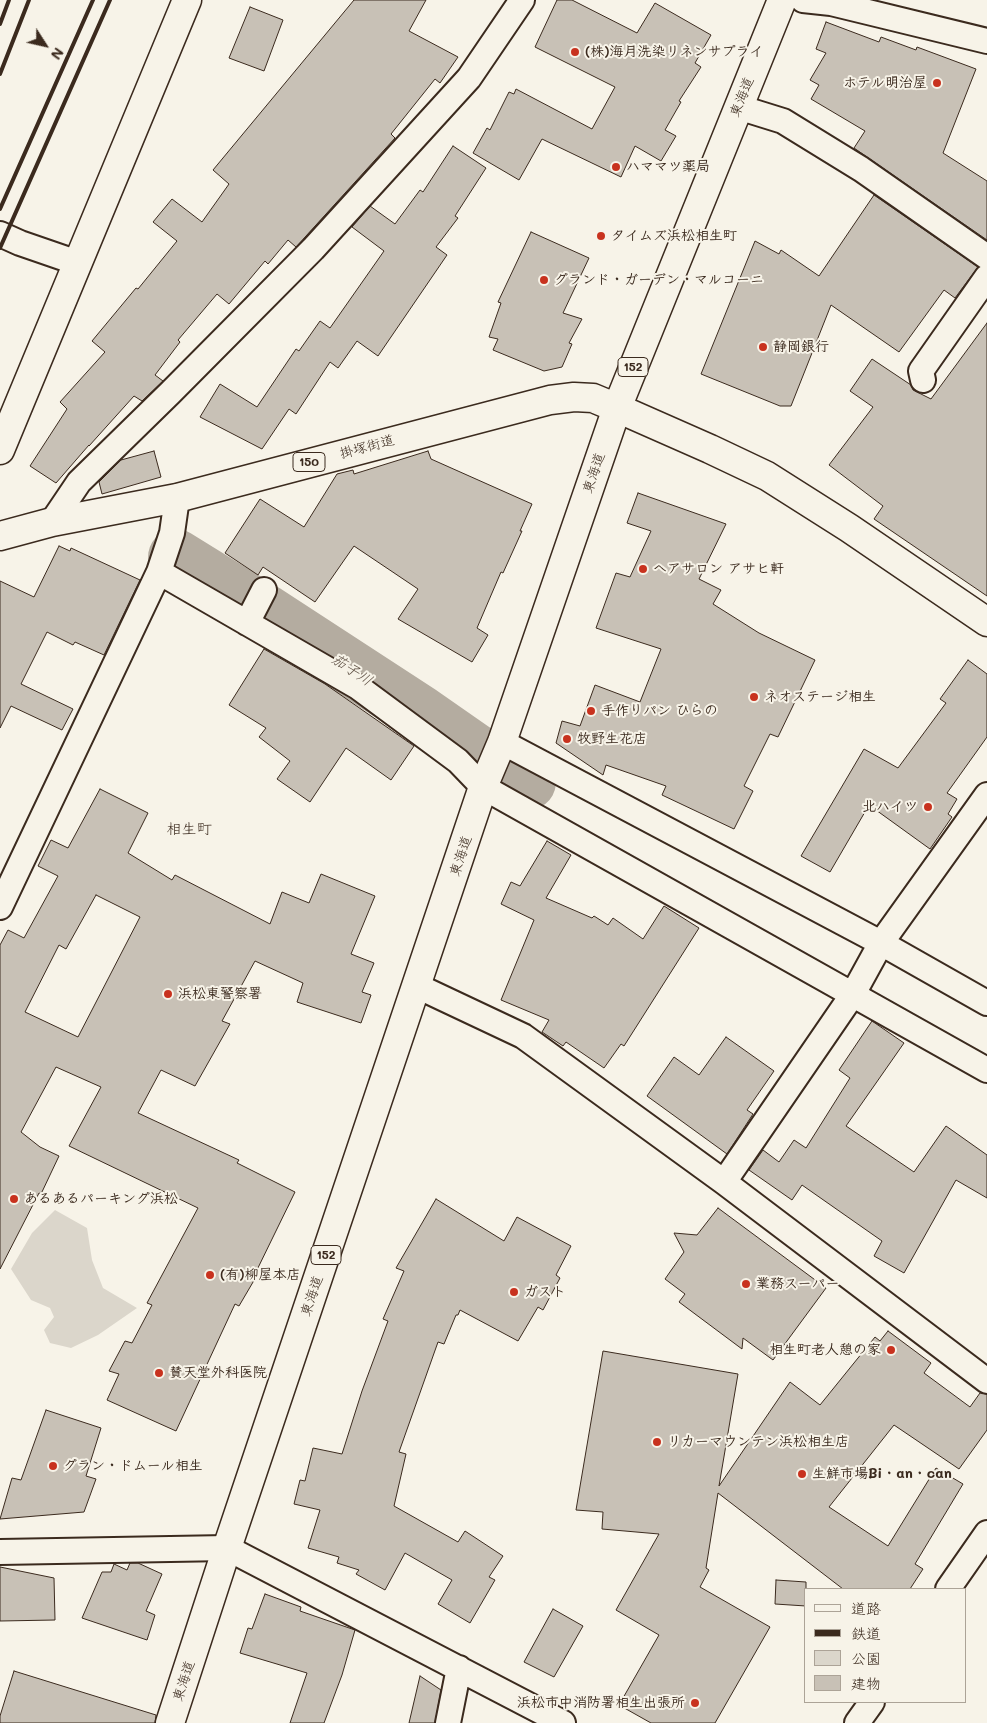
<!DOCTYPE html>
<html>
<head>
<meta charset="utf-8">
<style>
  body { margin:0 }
  #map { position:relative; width:987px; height:1723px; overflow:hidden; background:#f7f3e8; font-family:Mali,"Klee One",sans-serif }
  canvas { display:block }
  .legend { position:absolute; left:804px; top:1588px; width:162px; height:115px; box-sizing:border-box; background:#f7f3e8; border:1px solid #aca397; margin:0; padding:6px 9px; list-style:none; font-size:15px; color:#3b2a1e }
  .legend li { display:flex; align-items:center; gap:10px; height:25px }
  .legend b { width:25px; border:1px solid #aca397 }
  .north { position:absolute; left:20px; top:20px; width:50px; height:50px; -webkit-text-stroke:4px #f7f3e8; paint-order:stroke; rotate:125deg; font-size:14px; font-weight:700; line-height:20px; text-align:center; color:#3b2a1e }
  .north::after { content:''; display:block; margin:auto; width:18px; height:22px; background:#3b2a1e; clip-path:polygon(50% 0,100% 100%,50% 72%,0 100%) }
</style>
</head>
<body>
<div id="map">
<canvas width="987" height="1723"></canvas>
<ul class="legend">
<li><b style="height:6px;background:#f7f3e8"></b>道路</li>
<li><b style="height:6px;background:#3b2a1e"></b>鉄道</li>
<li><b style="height:14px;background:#dbd6cb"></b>公園</li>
<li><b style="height:14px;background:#c8c1b6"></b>建物</li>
</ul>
<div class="north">N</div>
</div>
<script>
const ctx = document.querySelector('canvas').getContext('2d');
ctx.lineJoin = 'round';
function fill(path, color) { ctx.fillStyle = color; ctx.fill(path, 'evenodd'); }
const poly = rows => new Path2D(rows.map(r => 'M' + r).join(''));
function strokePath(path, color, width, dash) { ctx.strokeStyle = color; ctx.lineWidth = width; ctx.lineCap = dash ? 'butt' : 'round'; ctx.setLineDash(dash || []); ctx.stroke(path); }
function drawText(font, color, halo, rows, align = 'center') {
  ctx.font = font + ' Mali,"Klee One",sans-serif'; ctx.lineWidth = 4; ctx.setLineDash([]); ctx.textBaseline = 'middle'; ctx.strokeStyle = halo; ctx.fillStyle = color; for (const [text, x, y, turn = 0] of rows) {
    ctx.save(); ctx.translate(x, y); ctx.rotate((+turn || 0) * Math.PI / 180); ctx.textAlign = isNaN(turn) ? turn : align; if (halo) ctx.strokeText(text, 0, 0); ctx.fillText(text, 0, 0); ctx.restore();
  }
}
const green = poly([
  [55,1210,87,1228,92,1260,103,1288,137,1308,98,1335,71,1348,50,1343,44,1330,54,1317,50,1308,31,1300,11,1269,32,1233]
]);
const river = poly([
  [176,557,265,612,420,713,486,759,528,782]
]);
const building = poly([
  [354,0,426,0,409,31,458,57,440,83,435,79,391,134,395,138,296,247,288,240,268,264,265,261,229,304,217,294,178,340,180,342,155,375,163,381,142,401,134,396,89,446,89,445,56,483,30,466,67,409,60,402,105,352,92,341,136,288,138,289,177,241,153,222,172,199,202,222,229,184,213,170,354,0],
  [557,0,572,0,637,33,655,3,711,35,695,63,701,67,679,101,681,102,665,130,676,136,661,161,635,146,621,177,542,139,519,180,473,153,487,128,490,130,509,92,514,94,516,89,592,129,615,87,535,47,557,0],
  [250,7,283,20,264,71,229,58,250,7],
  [826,22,879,42,881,37,916,50,917,47,976,69,943,153,987,181,987,240,854,148,865,131,811,99,819,85,810,80,826,53,816,49,826,22],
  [453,146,486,168,455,216,458,218,436,247,447,255,378,356,357,341,338,368,330,362,296,414,289,409,262,449,200,417,220,384,257,407,296,349,299,351,320,321,330,328,384,251,352,227,370,206,395,224,420,190,423,192,453,146],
  [874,195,978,267,955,298,944,290,899,352,831,305,791,406,780,406,701,374,755,241,779,254,781,250,819,276,874,195],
  [531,232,589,258,563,313,582,319,569,343,572,344,562,367,544,371,493,350,498,339,489,337,501,303,498,302,531,232],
  [987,323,987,596,874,519,883,506,829,465,873,407,850,391,872,359,911,385,913,390,931,399,987,323],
  [154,451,161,477,102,494,99,482,121,460,154,451],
  [428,451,431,459,532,504,520,531,522,531,503,573,501,572,477,628,488,635,472,662,398,619,418,589,354,546,315,602,263,567,258,575,225,553,260,499,304,527,337,474,353,470,354,474,428,451],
  [638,493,726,524,699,579,721,590,713,604,759,633,815,660,778,737,770,734,744,786,753,791,734,829,662,795,666,786,606,765,603,775,556,743,562,721,580,726,595,685,640,702,661,649,596,628,616,573,630,577,651,531,627,523,638,493],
  [59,546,70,551,71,548,140,580,104,655,75,642,73,645,47,632,21,684,73,709,62,730,11,706,0,728,0,581,34,597,59,546],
  [264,649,325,684,414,746,391,780,346,748,310,802,277,779,290,761,259,737,266,728,229,705,264,649],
  [968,660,987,674,987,737,947,793,957,799,948,814,952,817,930,849,869,805,830,872,801,856,864,749,898,768,946,703,940,699,968,660],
  [100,789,148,813,128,853,172,880,175,875,270,924,282,892,309,903,321,874,375,896,351,954,374,963,362,992,371,995,361,1023,297,1002,303,983,255,961,222,1021,230,1024,195,1086,161,1070,138,1113,239,1160,237,1163,295,1192,254,1276,256,1277,239,1306,235,1304,176,1431,107,1400,119,1374,109,1371,125,1341,132,1343,152,1305,147,1303,198,1208,69,1146,101,1087,56,1067,21,1132,40,1147,59,1156,41,1194,39,1193,0,1269,0,945,8,930,24,938,58,876,38,866,51,840,68,848,100,789],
  [96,895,140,917,78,1037,25,1012,59,945,66,949,96,895],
  [547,841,571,855,546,898,592,918,594,916,608,925,613,918,643,939,664,906,699,928,624,1046,621,1044,604,1068,566,1042,563,1046,542,1032,549,1020,501,1000,534,920,501,904,511,882,520,886,547,841],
  [872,1021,904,1043,846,1126,914,1172,946,1126,987,1155,987,1198,956,1180,904,1273,874,1256,882,1241,802,1185,792,1200,749,1170,763,1150,779,1162,794,1140,806,1148,850,1078,839,1070,872,1021],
  [726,1037,774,1071,747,1110,753,1114,727,1154,647,1096,674,1057,699,1075,726,1037],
  [436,1199,504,1241,517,1217,571,1246,556,1275,560,1278,543,1310,538,1307,518,1341,460,1310,458,1315,456,1315,444,1344,438,1342,399,1452,406,1454,394,1506,458,1542,465,1531,503,1556,489,1577,495,1580,470,1623,438,1604,452,1580,405,1553,385,1590,356,1574,359,1570,337,1563,339,1557,308,1548,320,1510,294,1504,300,1480,305,1481,313,1448,342,1454,362,1391,388,1321,383,1319,404,1271,396,1268,436,1199],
  [718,1208,826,1288,773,1360,743,1338,742,1349,679,1302,685,1294,665,1279,684,1252,674,1233,697,1235,718,1208],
  [888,1331,931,1363,924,1373,970,1407,980,1393,987,1394,987,1430,959,1469,894,1425,829,1507,888,1546,936,1468,963,1484,915,1564,923,1569,910,1589,843,1589,718,1493,706,1568,709,1570,700,1587,770,1627,715,1723,651,1723,619,1705,659,1635,616,1610,659,1534,602,1529,603,1512,576,1510,603,1351,738,1374,719,1486,790,1382,820,1405,875,1337,880,1341,888,1331],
  [46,1410,101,1428,86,1476,96,1479,84,1512,0,1519,12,1478,21,1480,46,1410],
  [130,1563,138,1563,162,1574,146,1611,155,1615,147,1640,82,1618,102,1572,111,1572,114,1564,127,1570,130,1563],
  [0,1567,54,1578,55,1620,0,1621,0,1567],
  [776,1580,806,1582,806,1606,775,1604,776,1580],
  [265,1594,301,1607,300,1611,355,1630,342,1675,324,1723,290,1723,307,1673,240,1653,248,1628,252,1629,265,1594],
  [553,1609,583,1626,554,1677,524,1662,553,1609],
  [14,1671,156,1715,155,1723,0,1723,0,1716,14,1671],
  [420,1676,441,1690,435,1723,409,1723,420,1676]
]);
const street = poly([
  [803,0,831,3,987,41],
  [738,107,783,121,861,169,987,257],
  [0,234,20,243,78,263],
  [923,380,921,371,987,277],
  [52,522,79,482,170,393,313,249,469,78,522,0],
  [159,572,358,687,458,761,483,787,987,1070],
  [247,623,264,590],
  [502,742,881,943,987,1003],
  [0,907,159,572,172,533,177,498],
  [417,986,523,1036,724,1182,987,1381],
  [724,1182,853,994,881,943,987,795],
  [0,1552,227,1548,563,1723],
  [948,1589,987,1533],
  [448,1723,459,1668],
  [857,1723,872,1702]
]);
const secondary = poly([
  [617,408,710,449,767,476,849,528,987,622],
  [0,450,187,0]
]);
const highway = poly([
  [0,536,52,522,177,498,550,400,574,397,593,398,617,408],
  [170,1723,227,1548,483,787,502,742,617,408,782,0]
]);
const rail = poly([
  [0,24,9,0],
  [0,74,29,0],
  [0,209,93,0],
  [0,248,110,0]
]);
const markers = [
  [575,52,5,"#c8321e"],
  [937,83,5,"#c8321e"],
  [616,167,5,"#c8321e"],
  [601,236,5,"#c8321e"],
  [544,280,5,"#c8321e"],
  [763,347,5,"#c8321e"],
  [643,569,5,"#c8321e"],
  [754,697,5,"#c8321e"],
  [591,711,5,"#c8321e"],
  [567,739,5,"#c8321e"],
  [928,807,5,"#c8321e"],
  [168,994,5,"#c8321e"],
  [14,1199,5,"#c8321e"],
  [210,1275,5,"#c8321e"],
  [746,1284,5,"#c8321e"],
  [514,1292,5,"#c8321e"],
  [891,1350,5,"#c8321e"],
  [159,1373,5,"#c8321e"],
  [657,1442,5,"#c8321e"],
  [53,1466,5,"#c8321e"],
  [802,1474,5,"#c8321e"],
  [695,1703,5,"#c8321e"]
];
const shields = [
  [633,367,30],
  [309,462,32],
  [326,1255,30]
];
const shieldNames = [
  ["152",633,367],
  ["150",309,462],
  ["152",326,1255]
];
const poiNames = [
  ["(株)海月洗染リネンサプライ",585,52],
  ["ホテル明治屋",927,83,"right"],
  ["ハママツ薬局",626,167],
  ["タイムズ浜松相生町",611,236],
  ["グランド・ガーデン・マルコーニ",554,280],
  ["静岡銀行",773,347],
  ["ヘアサロン アサヒ軒",653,569],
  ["ネオステージ相生",764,697],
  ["手作りパン ひらの",601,711],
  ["牧野生花店",577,739],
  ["北ハイツ",918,807,"right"],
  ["浜松東警察署",178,994],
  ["あるあるパーキング浜松",24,1199],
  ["(有)柳屋本店",220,1275],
  ["業務スーパー",756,1284],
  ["ガスト",524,1292],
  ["相生町老人憩の家",881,1350,"right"],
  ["賛天堂外科医院",169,1373],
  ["リカーマウンテン浜松相生店",667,1442],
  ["グラン・ドムール相生",63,1466],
  ["生鮮市場Bi・an・can",812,1474],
  ["浜松市中消防署相生出張所",685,1703,"right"]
];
const streetNames = [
  ["東海道",742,97,-68],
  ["掛塚街道",367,447,-15],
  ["東海道",594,473,-71],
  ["東海道",461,856,-72],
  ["東海道",312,1296,-71],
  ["東海道",184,1681,-72]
];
const waterNames = [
  ["茄子川",352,670,34]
];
const neighbourhoodNames = [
  ["相生町",189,829]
];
fill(green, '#dbd6cb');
strokePath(river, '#b4aca0', 56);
fill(building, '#c8c1b6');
strokePath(building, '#3b2a1e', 1);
strokePath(street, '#3b2a1e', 28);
strokePath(secondary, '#3b2a1e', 31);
strokePath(highway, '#3b2a1e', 31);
strokePath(street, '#f7f3e8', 24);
strokePath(secondary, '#f7f3e8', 28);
strokePath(highway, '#f7f3e8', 28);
strokePath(rail, '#3b2a1e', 4);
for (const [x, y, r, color] of markers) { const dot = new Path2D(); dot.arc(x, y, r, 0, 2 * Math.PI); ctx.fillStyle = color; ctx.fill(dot); strokePath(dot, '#f7f3e8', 2); }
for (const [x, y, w] of shields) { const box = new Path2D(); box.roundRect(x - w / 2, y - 9.5, w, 19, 4); ctx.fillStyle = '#f7f3e8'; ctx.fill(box); strokePath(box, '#3b2a1e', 1); }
drawText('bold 12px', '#3b2a1e', null, shieldNames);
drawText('bold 14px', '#3b2a1e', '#f7f3e8', poiNames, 'left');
drawText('14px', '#3b2a1e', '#f7f3e8', streetNames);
drawText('italic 15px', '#5f5145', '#f7f3e8', waterNames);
drawText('15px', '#3b2a1e', '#f7f3e8', neighbourhoodNames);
</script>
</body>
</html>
